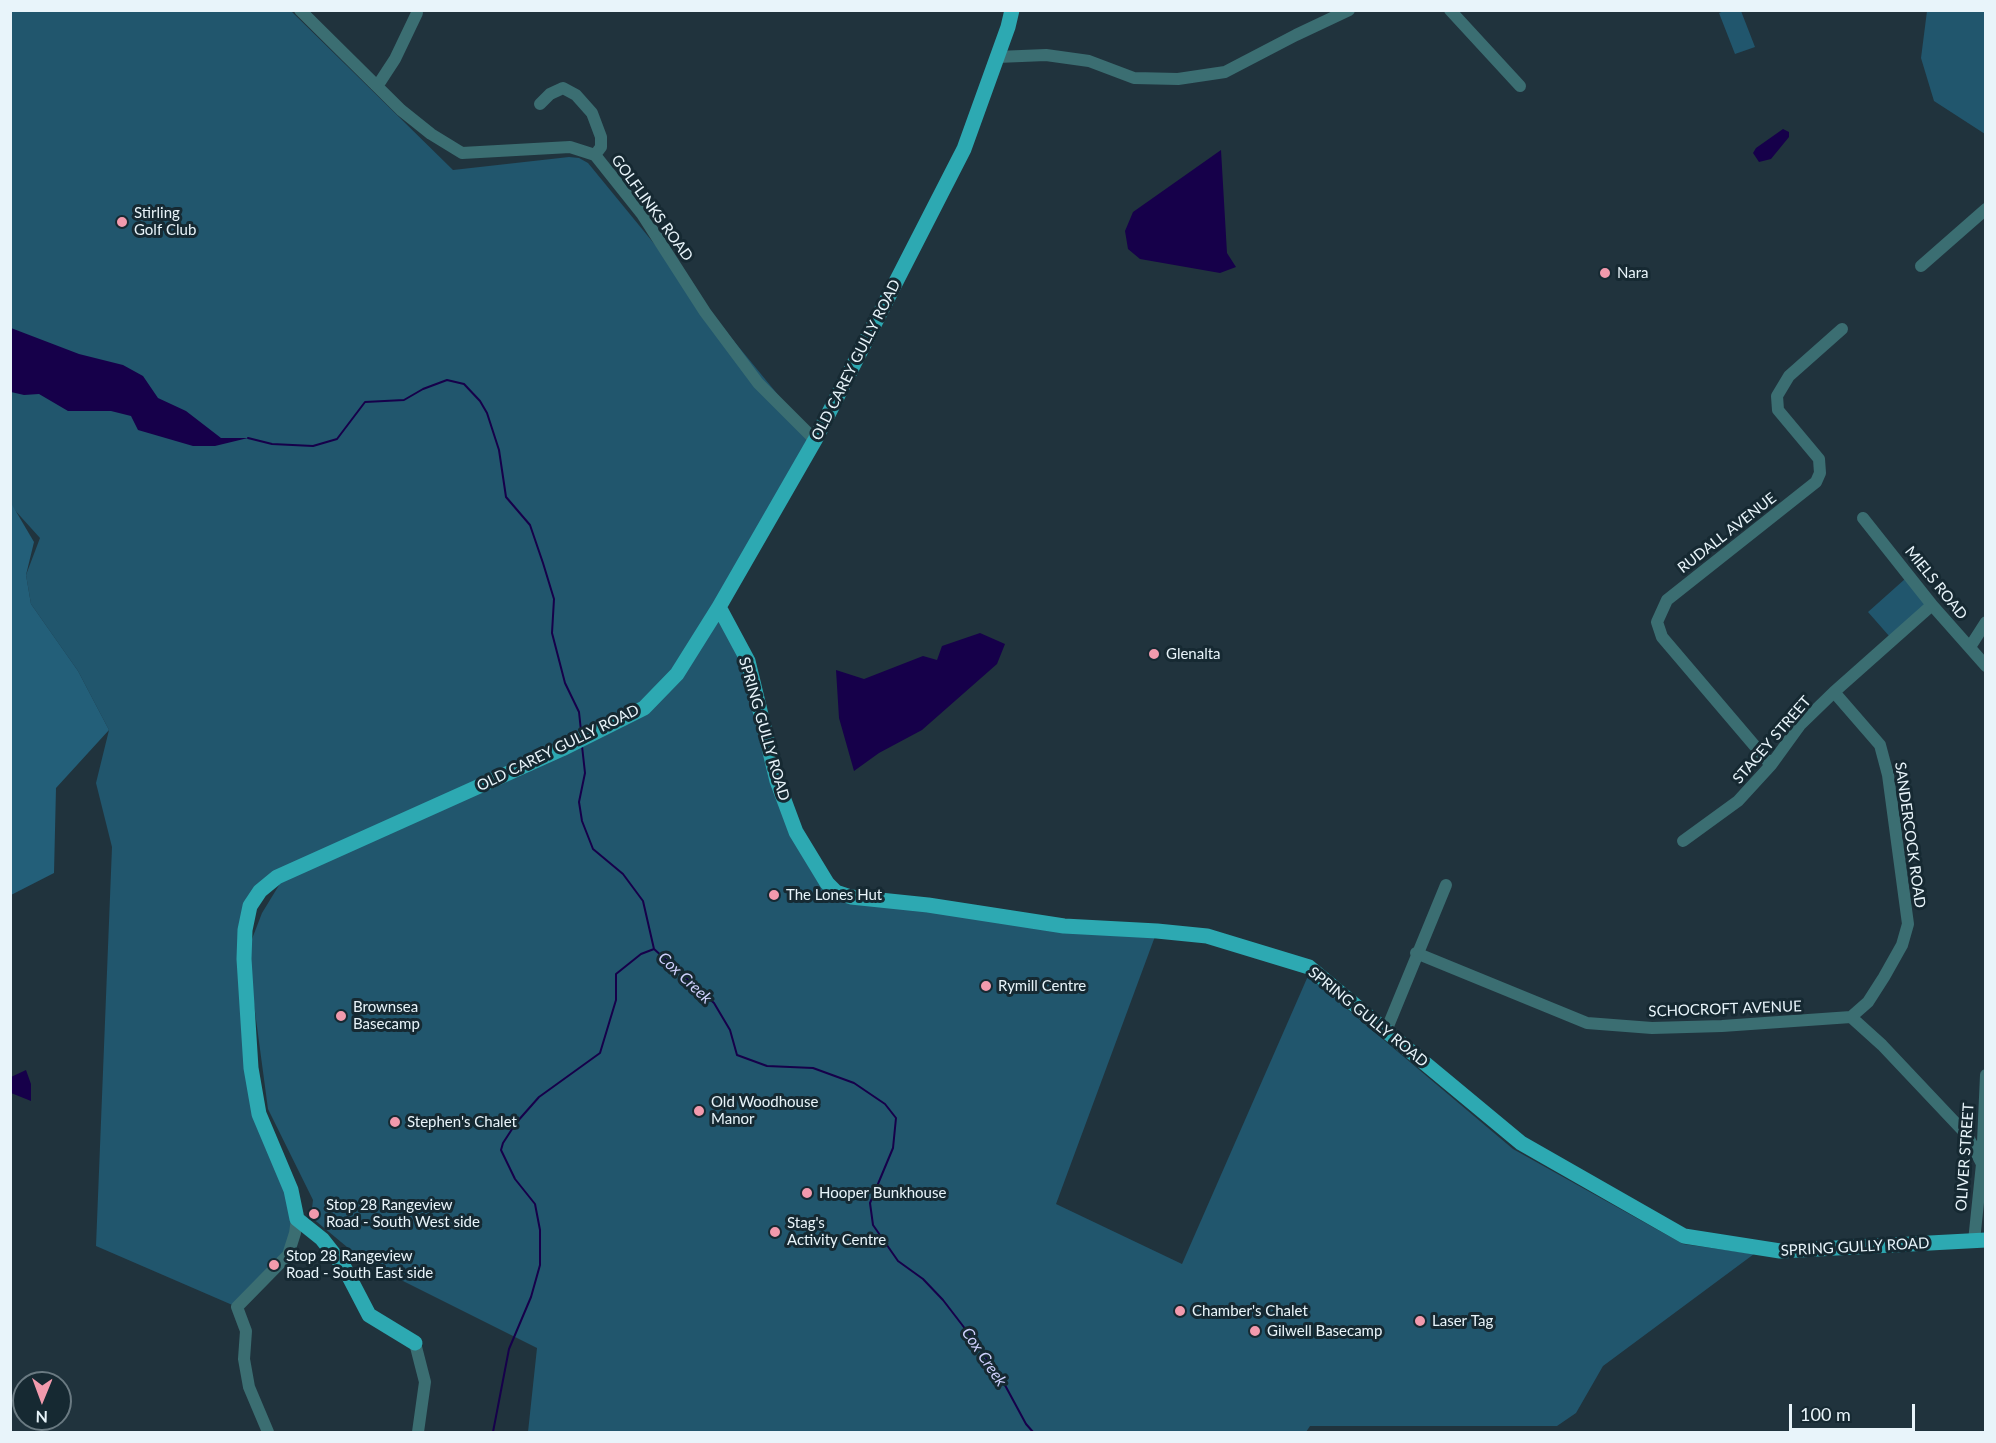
<!DOCTYPE html>
<html>
<head>
<meta charset="utf-8">
<style>
  body { margin:0 }
  #map { position:relative; width:1996px; height:1443px; overflow:hidden; background:#20333d; font-family:Lato,sans-serif }
  canvas { display:block }
  .frame { position:absolute; inset:0; border:12px solid #e8f4fa; pointer-events:none }
  .north { position:absolute; left:12px; top:1371px; width:60px; height:60px; box-sizing:border-box; background:#162932; border:2px solid #6a7a82; border-radius:50%; rotate:181deg; font-size:16px; font-weight:700; line-height:24px; text-align:center; color:#e8f4fa }
  .north::after { content:''; display:block; margin:auto; width:21px; height:27px; background:#f29aad; clip-path:polygon(50% 0,100% 100%,50% 72%,0 100%) }
  .scale { position:absolute; left:1789px; top:1404px; width:126px; height:27px; box-sizing:border-box; border:3px solid #e8f4fa; border-top:0; padding-left:8px; font-size:18px; line-height:21px; white-space:nowrap; color:#e8f4fa; -webkit-text-stroke:4px #162932; paint-order:stroke }
</style>
</head>
<body>
<div id="map">
<canvas width="1996" height="1443"></canvas>
<div class="frame"></div>
<div class="north">N</div>
<div class="scale">100 m</div>
</div>
<script>
const ctx = document.querySelector('canvas').getContext('2d');
ctx.lineJoin = 'round';
function fill(path, color) { ctx.fillStyle = color; ctx.fill(path, 'evenodd'); }
const poly = rows => new Path2D(rows.map(r => 'M' + r).join(''));
function strokePath(path, color, width, dash) { ctx.strokeStyle = color; ctx.lineWidth = width; ctx.lineCap = dash ? 'butt' : 'round'; ctx.setLineDash(dash || []); ctx.stroke(path); }
function drawText(font, color, halo, rows, align = 'center') {
  ctx.font = font + ' Lato,sans-serif'; ctx.lineWidth = 6; ctx.setLineDash([]); ctx.textBaseline = 'middle'; ctx.strokeStyle = halo; ctx.fillStyle = color; for (const [text, x, y, turn = 0] of rows) {
    ctx.save(); ctx.translate(x, y); ctx.rotate((+turn || 0) * Math.PI / 180); ctx.textAlign = isNaN(turn) ? turn : align; if (halo) ctx.strokeText(text, 0, 0); ctx.fillText(text, 0, 0); ctx.restore();
  }
}
const green = poly([
  [1726,10,1741,11,1755,47,1735,54,1719,13],
  [10,11,291,11,453,170,569,157,579,158,588,163,815,440,719,607,748,661,777,781,795,832,827,883,836,892,851,897,928,905,1064,926,1157,931,1056,1204,1182,1264,1308,976,1513,1149,1683,1244,1754,1254,1603,1366,1576,1413,1557,1426,1310,1426,1306,1432,528,1432,537,1348,365,1262,311,1217,313,1200,268,1109,247,952,262,913,284,877,475,788,277,877,260,891,250,906,245,930,244,959,251,1068,259,1114,291,1190,297,1221,288,1255,237,1307,96,1246,112,847,96,783,109,730,78,671,31,604,26,575,40,538,12,507,10,458],
  [1927,11,1985,11,1985,134,1934,101,1921,58],
  [1905,579,1929,606,1890,637,1868,612]
]);
const forest = poly([
  [11,503,34,542,26,575,31,604,78,671,109,730,56,788,54,873,11,895]
]);
const water = poly([
  [1783,129,1789,132,1789,137,1771,159,1759,162,1753,153,1756,148],
  [1221,150,1227,253,1236,267,1220,273,1140,259,1128,249,1125,231,1133,212],
  [11,328,79,354,123,365,143,376,158,398,186,411,221,438,248,438,215,446,193,446,138,430,131,416,111,411,68,411,39,394,24,395,11,392],
  [980,633,1005,644,997,664,922,730,879,753,854,771,839,718,836,670,864,679,923,656,937,660,942,646],
  [26,1070,31,1084,31,1101,11,1093,11,1077]
]);
const stream = poly([
  [248,438,272,444,313,446,337,439,365,402,404,400,423,389,447,380,464,384,480,401,487,413,499,450,506,497,530,525,543,563,554,599,552,633,565,683,579,712,581,731],
  [582,746,585,773,579,802,582,821,593,849,623,874,643,901,654,949,714,1003,730,1030,737,1055,767,1066,813,1068,854,1083,885,1104,896,1118,893,1148,870,1203,873,1225,898,1261,923,1279,943,1300,973,1339,1006,1387,1026,1424,1033,1432],
  [493,1432,509,1349,531,1297,540,1265,540,1230,535,1204,515,1179,501,1150,503,1143,516,1123,539,1097,600,1053,616,1000,616,974,641,954,654,949]
]);
const minor = poly([
  [300,10,401,110,431,134,462,153,570,147,595,155,642,214,705,312,758,383,815,440],
  [1450,10,1520,86],
  [997,57,1046,55,1089,61,1134,78,1178,79,1225,72,1296,35,1349,10],
  [378,85,395,59,417,13],
  [540,104,550,94,563,88,576,95,592,113,601,137,601,147,595,155],
  [1921,266,1986,209],
  [1863,518,1932,605,1986,666],
  [1970,647,1986,622],
  [1834,692,1880,745,1888,775,1908,924,1902,945,1884,977,1868,1002,1851,1017],
  [1771,765,1662,637,1657,622,1667,600,1816,482,1820,473,1819,459,1778,410,1777,396,1789,376,1842,329],
  [1683,841,1738,801,1771,765,1800,725,1834,692,1932,605],
  [1416,953,1587,1023,1652,1028,1722,1026,1851,1017,1882,1045,1967,1135,1982,1164],
  [1386,1031,1446,885],
  [1974,1241,1982,1164,1986,1075],
  [415,1343,425,1382,418,1432],
  [268,1432,249,1387,244,1359,246,1331,237,1307,288,1255,295,1233,297,1219]
]);
const major = poly([
  [719,607,748,661,777,781,796,832,827,883,836,892,851,897,928,905,1064,926,1157,931,1207,936,1309,967,1521,1143,1684,1236,1780,1251,1986,1240],
  [415,1343,369,1315,344,1267,322,1239,297,1219,291,1190,259,1114,251,1068,244,959,245,930,250,906,260,891,277,877,562,749,644,708,677,674,719,607,815,440,964,149,1008,27,1012,10]
]);
const markers = [
  [122,222,6,"#f29aad"],
  [1605,273,6,"#f29aad"],
  [1154,654,6,"#f29aad"],
  [774,895,6,"#f29aad"],
  [986,986,6,"#f29aad"],
  [341,1016,6,"#f29aad"],
  [699,1111,6,"#f29aad"],
  [395,1122,6,"#f29aad"],
  [807,1193,6,"#f29aad"],
  [314,1214,6,"#f29aad"],
  [775,1232,6,"#f29aad"],
  [274,1265,6,"#f29aad"],
  [1180,1311,6,"#f29aad"],
  [1420,1321,6,"#f29aad"],
  [1255,1331,6,"#f29aad"]
];
const streetNames = [
  ["GOLFLINKS ROAD",652,208,54],
  ["OLD CAREY GULLY ROAD",856,360,-63],
  ["RUDALL AVENUE",1727,533,-38],
  ["MIELS ROAD",1936,583,51],
  ["SPRING GULLY ROAD",764,729,74],
  ["STACEY STREET",1772,740,-49],
  ["OLD CAREY GULLY ROAD",558,748,-26],
  ["SANDERCOCK ROAD",1910,835,82],
  ["SCHOCROFT AVENUE",1725,1009,-2],
  ["SPRING GULLY ROAD",1368,1017,39],
  ["OLIVER STREET",1965,1157,-86],
  ["SPRING GULLY ROAD",1855,1247,-3]
];
const poiNames = [
  ["Stirling",134,213],
  ["Golf Club",134,230],
  ["Nara",1617,273],
  ["Glenalta",1166,654],
  ["The Lones Hut",786,895],
  ["Rymill Centre",998,986],
  ["Brownsea",353,1007],
  ["Basecamp",353,1024],
  ["Old Woodhouse",711,1102],
  ["Manor",711,1119],
  ["Stephen's Chalet",407,1122],
  ["Hooper Bunkhouse",819,1193],
  ["Stop 28 Rangeview",326,1205],
  ["Road - South West side",326,1222],
  ["Stag's",787,1223],
  ["Activity Centre",787,1240],
  ["Stop 28 Rangeview",286,1256],
  ["Road - South East side",286,1273],
  ["Chamber's Chalet",1192,1311],
  ["Laser Tag",1432,1321],
  ["Gilwell Basecamp",1267,1331]
];
const waterNames = [
  ["Cox Creek",685,978,43],
  ["Cox Creek",984,1357,56]
];
fill(green, '#21566d');
fill(forest, '#235f79');
fill(water, '#16004a');
strokePath(stream, '#16004a', 2);
strokePath(minor, '#3b6e72', 12);
strokePath(major, '#2da9b2', 15);
for (const [x, y, r, color] of markers) { const dot = new Path2D(); dot.arc(x, y, r, 0, 2 * Math.PI); ctx.fillStyle = color; ctx.fill(dot); strokePath(dot, '#162932', 2); }
drawText('15px', '#e8f4fa', '#162932', streetNames);
drawText('15px', '#e8f4fa', '#162932', poiNames, 'left');
drawText('italic 16px', '#cfd0fc', '#162932', waterNames);
</script>
</body>
</html>
